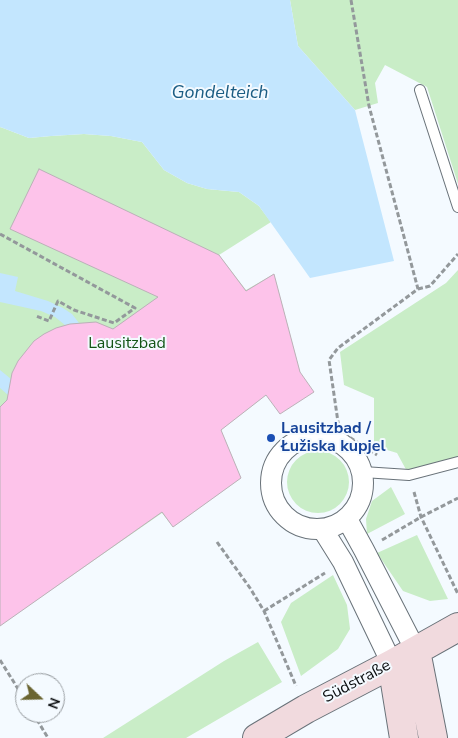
<!DOCTYPE html>
<html>
<head>
<meta charset="utf-8">
<style>
  body { margin:0 }
  #map { position:relative; width:458px; height:738px; overflow:hidden; background:#f4faff; font-family:"Nunito Sans",sans-serif }
  canvas { display:block }
  .north { position:absolute; left:15px; top:673px; width:50px; height:50px; box-sizing:border-box; background:#f4faff; border:1px solid #969b9f; border-radius:50%; rotate:111deg; font-size:14px; font-weight:700; line-height:20px; text-align:center; color:#090c0e }
  .north::after { content:''; display:block; margin:auto; width:18px; height:22px; background:#6a6531; clip-path:polygon(50% 0,100% 100%,50% 72%,0 100%) }
</style>
</head>
<body>
<div id="map">
<canvas width="458" height="738"></canvas>
<div class="north">N</div>
</div>
<script>
const ctx = document.querySelector('canvas').getContext('2d');
ctx.lineJoin = 'round';
function fill(path, color) { ctx.fillStyle = color; ctx.fill(path, 'evenodd'); }
const poly = rows => new Path2D(rows.map(r => 'M' + r).join(''));
function strokePath(path, color, width, dash) { ctx.strokeStyle = color; ctx.lineWidth = width; ctx.lineCap = dash ? 'butt' : 'round'; ctx.setLineDash(dash || []); ctx.stroke(path); }
function drawText(font, color, halo, rows, align = 'center') {
  ctx.font = font + ' "Nunito Sans",sans-serif'; ctx.lineWidth = 4; ctx.setLineDash([]); ctx.textBaseline = 'middle'; ctx.strokeStyle = halo; ctx.fillStyle = color; for (const [text, x, y, turn = 0] of rows) {
    ctx.save(); ctx.translate(x, y); ctx.rotate((+turn || 0) * Math.PI / 180); ctx.textAlign = isNaN(turn) ? turn : align; if (halo) ctx.strokeText(text, 0, 0); ctx.fillText(text, 0, 0); ctx.restore();
  }
}
const green = poly([
  [290,0,458,0,458,184,427,87,385,65,375,83,378,103,355,110,298,46],
  [0,127,3,128,29,138,51,136,84,134,111,136,142,142,164,170,187,183,207,189,239,192,259,206,271,222,219,255,246,290,274,274,300,372,266,395,221,430,241,478,173,527,162,513,1,625,0,623],
  [458,270,458,468,409,475,397,453,374,446,374,398,344,385,340,352,446,283],
  '287 482a31 31 0 1 1 62 0a31 31 0 1 1-62 0Z',
  [391,487,405,514,367,534,366,519,372,501],
  [417,535,448,599,430,601,403,591,377,553],
  [333,575,347,605,350,629,338,649,301,676,281,622,291,603],
  [258,642,282,682,186,738,103,738,224,661]
]);
const water = poly([
  [0,0,290,0,298,46,355,110,394,261,310,278,259,206,239,192,207,189,187,183,164,170,142,142,111,136,84,134,51,136,29,138,3,128,0,127],
  [0,273,18,277,15,291,48,301,63,308,72,314,79,323,65,325,55,317,41,311,0,302],
  [0,370,11,379,8,395,0,388]
]);
const building = poly([
  [39,169,219,255,246,291,274,274,300,372,314,392,280,414,266,395,221,430,241,478,173,527,162,512,0,626,0,407,7,400,12,373,18,361,34,341,44,334,56,328,70,324,96,322,113,329,158,297,10,229,39,169]
]);
const path = poly([
  [351,0,369,106,418,289,338,348,329,360,339,429,349,437,377,455],
  [0,234,135,308,114,323,74,310,58,301,49,321,36,316],
  [418,289,430,286,458,254],
  [414,492,421,517,458,594],
  [382,540,421,517,458,498],
  [217,542,250,588,264,611,296,686],
  [264,611,325,573],
  [0,660,25,700],
  [33,713,48,738]
]);
const lane = poly([
  [420,90,458,207],
  [363,472,409,475,458,462]
]);
const street = poly([
  '271 483a46 46 0 1 1 92 0a46 46 0 1 1-92 0Z',
  [347,519,364,550,416,651],
  [323,530,343,562,392,664]
]);
const secondary = poly([
  [416,651,433,738],
  [392,664,404,738],
  [257,738,306,709,392,664,458,627]
]);
const markers = [
  [271,438,5,"#1a4fb4"]
];
const parkNames = [
  ["Lausitzbad",127,344]
];
const transitNames = [
  ["Lausitzbad /",281,429],
  ["Łužiska kupjel",281,447]
];
const streetNames = [
  ["Südstraße",357,682,-28]
];
const waterNames = [
  ["Gondelteich",220,94]
];
fill(green, '#c9edc7');
fill(water, '#c3e6fe');
fill(building, '#fdc3ea');
strokePath(building, '#bbb1b8', 1);
strokePath(lane, '#697279', 12);
strokePath(street, '#697279', 22);
strokePath(secondary, '#697279', 30);
strokePath(path, '#93989b', 3, [5, 2.5]);
strokePath(lane, '#fff', 10);
strokePath(street, '#fff', 20);
strokePath(secondary, '#f1dade', 28);
for (const [x, y, r, color] of markers) { const dot = new Path2D(); dot.arc(x, y, r, 0, 2 * Math.PI); ctx.fillStyle = color; ctx.fill(dot); strokePath(dot, '#f4faff', 2); }
drawText('16px', '#135416', '#f4faff', parkNames);
drawText('bold 16px', '#164399', '#f4faff', transitNames, 'left');
drawText('16px', '#090c0e', '#f4faff', streetNames);
drawText('italic 18px', '#1a5c83', '#f4faff', waterNames);
</script>
</body>
</html>
